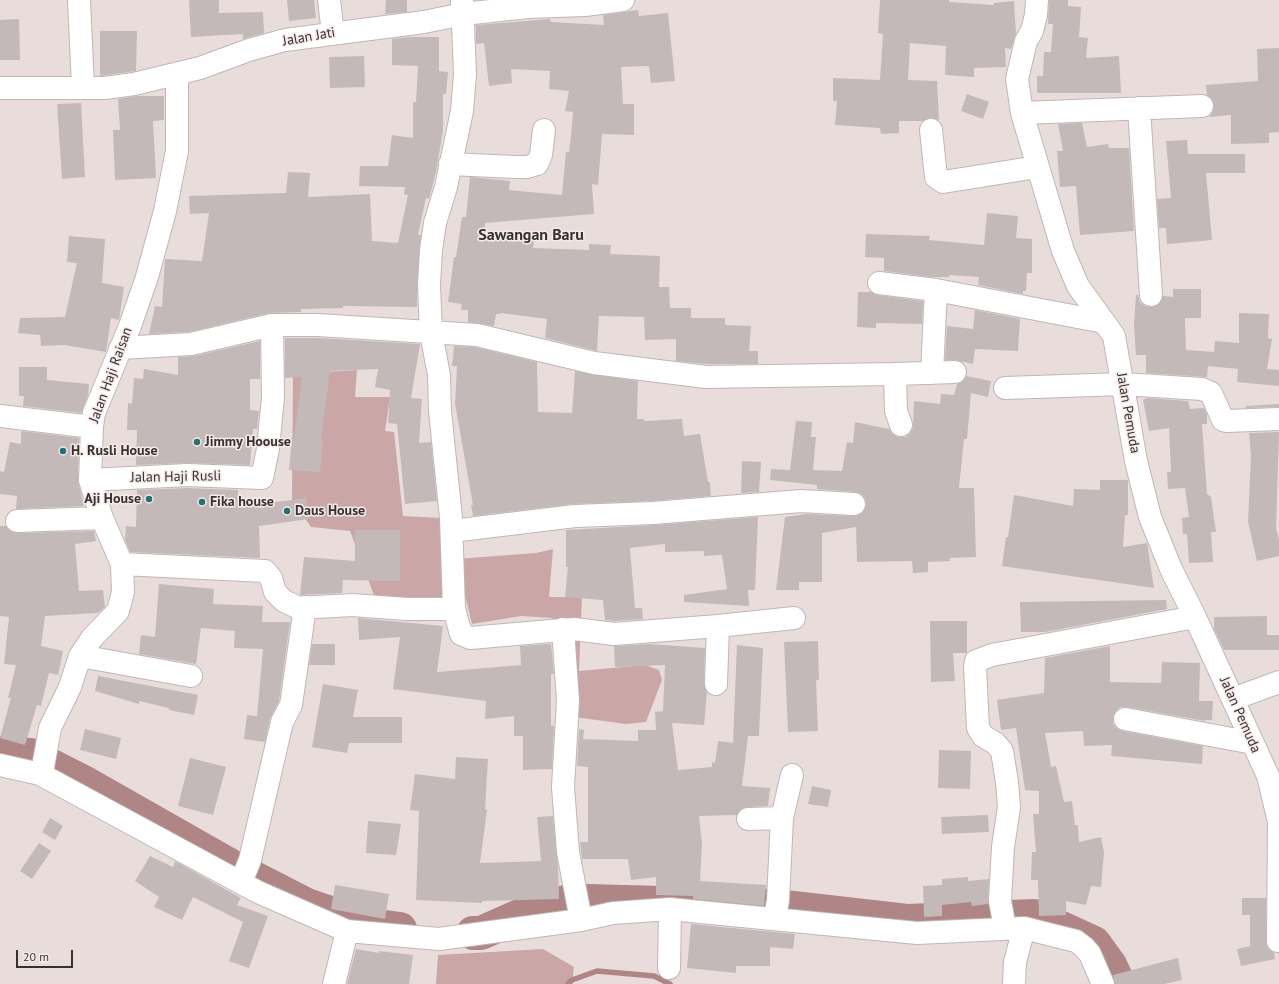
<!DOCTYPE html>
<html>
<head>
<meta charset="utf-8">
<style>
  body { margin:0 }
  #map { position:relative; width:1279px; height:984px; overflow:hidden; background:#e9dddc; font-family:"PT Sans",sans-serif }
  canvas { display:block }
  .scale { position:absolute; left:16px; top:950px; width:57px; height:18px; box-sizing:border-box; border:2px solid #373232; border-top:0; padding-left:5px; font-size:12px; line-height:14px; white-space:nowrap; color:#373232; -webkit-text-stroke:3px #f6eae9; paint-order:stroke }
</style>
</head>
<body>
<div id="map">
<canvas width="1279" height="984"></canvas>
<div class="scale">20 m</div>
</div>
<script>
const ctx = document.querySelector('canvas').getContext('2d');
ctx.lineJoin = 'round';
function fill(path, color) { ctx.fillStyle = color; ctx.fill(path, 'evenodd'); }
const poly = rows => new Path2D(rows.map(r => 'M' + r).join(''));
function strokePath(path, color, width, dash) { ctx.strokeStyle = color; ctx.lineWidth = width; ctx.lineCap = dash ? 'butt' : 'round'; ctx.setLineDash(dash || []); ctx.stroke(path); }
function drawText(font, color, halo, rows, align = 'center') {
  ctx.font = font + ' "PT Sans",sans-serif'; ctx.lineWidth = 3; ctx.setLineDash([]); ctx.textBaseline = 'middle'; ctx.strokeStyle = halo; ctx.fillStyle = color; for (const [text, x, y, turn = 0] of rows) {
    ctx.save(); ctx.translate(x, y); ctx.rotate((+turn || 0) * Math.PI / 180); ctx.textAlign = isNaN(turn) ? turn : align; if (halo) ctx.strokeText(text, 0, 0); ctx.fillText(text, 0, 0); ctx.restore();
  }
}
const green = poly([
  [357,370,355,397,390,397,385,431,394,432,403,516,441,518,443,603,378,606,350,531,311,527,292,499,293,374],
  [553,549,549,597,582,597,579,671,645,665,659,670,662,680,646,722,626,724,574,717,562,646,552,618,521,616,472,624,456,559,536,553],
  [543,949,574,967,572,984,436,984,438,955]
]);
const stream = poly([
  [568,984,572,980,597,971,654,976,670,984]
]);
const river = poly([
  [0,753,30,755,87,784,233,867,307,905,363,924,400,929],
  [473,933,481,933,526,913,565,902,587,901,776,906,907,921,1035,916,1094,943,1110,965,1119,984]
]);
const building = poly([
  [189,0,219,0,219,13,263,12,264,33,243,39,243,34,191,37],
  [287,0,314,0,316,18,289,21],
  [386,0,407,0,407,12,385,14],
  [880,0,949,0,949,2,994,5,994,3,1014,1,1016,34,1011,49,1005,48,1006,67,974,68,974,77,945,75,946,46,910,43,908,80,937,81,939,120,930,118,923,121,899,121,899,133,881,134,880,128,835,125,837,101,833,101,833,78,880,80,883,34,878,33],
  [1049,0,1068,0,1068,6,1081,7,1079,37,1088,38,1086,58,1119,56,1121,93,1037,93,1037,76,1043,76,1044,52,1051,52,1053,24,1048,24],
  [638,10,639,16,668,13,675,81,651,83,649,66,621,67,623,104,634,104,634,135,602,134,598,185,592,184,594,214,485,223,485,236,534,240,533,248,589,250,589,244,611,245,610,254,660,256,659,287,669,287,670,308,691,308,691,318,725,318,725,325,751,326,749,351,758,351,758,364,707,364,676,361,676,339,645,340,644,317,599,316,597,351,545,338,547,319,501,313,500,314,496,314,494,326,468,322,468,310,461,310,462,304,448,302,454,257,456,257,462,217,466,217,470,177,510,181,509,190,562,195,566,152,569,152,571,135,573,112,565,111,569,91,549,89,550,71,511,69,512,83,489,86,484,43,476,44,476,25,550,19,551,22,604,25,603,15],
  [19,19,20,60,0,60,0,20],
  [100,31,137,31,136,71,100,76],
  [409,37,439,37,439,71,448,72,446,94,443,94,443,131,436,172,429,199,426,198,418,235,421,235,417,284,417,307,343,306,343,308,301,309,301,312,269,313,189,332,149,334,155,306,162,307,165,259,202,261,209,213,190,214,189,196,286,193,288,172,310,173,308,197,370,194,372,241,398,243,408,195,404,194,405,187,359,186,360,166,388,166,392,135,413,138,413,102,416,102,418,66,392,65,392,39],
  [1279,48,1279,132,1269,133,1269,143,1231,144,1231,115,1209,117,1213,111,1214,105,1212,99,1207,95,1206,85,1258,81,1257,49],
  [364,56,365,87,330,88,329,57],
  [967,94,989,102,983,119,961,111],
  [136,96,164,96,164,120,153,121,156,178,115,180,113,130,120,130,118,99],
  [81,103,85,177,62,179,57,104],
  [1082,123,1087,147,1108,144,1109,148,1129,148,1134,231,1080,235,1076,186,1060,187,1057,151,1063,151,1058,124],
  [1187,140,1188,154,1245,154,1245,173,1206,173,1212,240,1167,244,1166,228,1159,228,1157,199,1171,198,1166,141],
  [987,213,1018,216,1016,238,1032,239,1032,273,1027,273,1026,291,1023,291,1023,294,978,285,979,277,949,275,949,277,931,277,884,271,884,258,865,257,866,234,930,236,929,240,984,245],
  [69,236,105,239,102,283,124,287,119,320,111,318,106,352,64,345,41,346,40,335,18,333,20,318,65,317,77,263,67,262],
  [1173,289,1201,289,1201,318,1185,318,1186,350,1214,352,1215,341,1239,343,1239,313,1269,314,1268,338,1272,339,1267,369,1279,370,1279,386,1237,382,1238,369,1208,366,1207,377,1146,373,1146,355,1136,355,1134,325,1136,295,1138,295,1140,302,1145,306,1152,307,1158,305,1163,296,1173,297],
  [858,292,871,292,877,295,923,301,922,324,876,323,876,328,857,327],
  [975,310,1020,319,1018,351,975,349,973,364,955,360,945,360,947,326,973,329],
  [285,338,318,338,420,344,411,398,422,399,419,443,431,442,437,501,405,504,397,424,388,423,390,390,375,387,378,369,330,371,321,440,323,440,320,472,289,470,292,437,294,438,302,377,285,378],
  [260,341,260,379,250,379,250,410,259,411,257,429,253,429,250,465,186,463,136,465,137,430,127,430,128,403,132,404,134,378,143,379,144,369,178,375,178,357,194,356],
  [454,346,475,347,537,362,538,412,572,413,575,371,638,381,637,419,644,419,644,421,682,419,684,436,700,434,708,482,710,482,711,496,652,501,573,504,473,516,471,505,473,505,455,404,457,366,452,366],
  [19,367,47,367,47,380,89,384,88,395,81,413,23,406,24,396,19,396],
  [966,376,991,381,988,397,971,393,967,439,964,439,959,488,974,488,976,557,950,558,950,561,928,562,928,572,913,573,912,561,857,562,856,527,822,533,822,582,799,582,799,590,776,590,785,517,806,514,854,516,859,515,864,511,866,505,865,498,861,494,855,492,817,489,817,485,770,480,771,469,790,470,796,421,812,422,811,437,816,437,813,470,842,471,847,442,853,443,855,422,889,429,893,434,898,437,906,437,910,433,913,428,914,401,940,404,941,394,954,395,957,384,962,382],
  [1147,398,1188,401,1190,409,1204,408,1207,414,1207,424,1202,424,1207,494,1211,497,1216,532,1211,532,1213,562,1189,563,1187,534,1183,534,1182,518,1189,517,1185,488,1168,489,1167,472,1171,472,1169,428,1149,431,1143,400],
  [1279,404,1279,407,1246,408,1246,406],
  [21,431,79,438,78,481,84,506,16,509,17,496,0,494,0,471,4,472,10,442,21,444],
  [1279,432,1276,528,1279,539,1279,556,1257,561,1248,522,1251,455,1249,433],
  [742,461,761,462,759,492,741,493],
  [1100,480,1128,480,1128,515,1125,515,1123,547,1147,543,1154,588,1002,566,1006,537,1008,537,1014,495,1073,506,1074,489,1100,490],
  [187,488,238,490,238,507,306,498,309,519,259,526,260,558,130,552,125,540,126,526,136,527,137,490],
  [758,517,755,590,748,590,749,606,684,602,684,595,727,589,722,555,704,556,704,551,665,552,665,544,630,548,635,608,642,608,643,619,614,621,605,620,603,600,565,597,568,567,566,567,566,530,654,525],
  [0,526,6,526,11,532,17,533,94,531,96,541,75,544,79,591,103,590,105,607,98,613,45,616,41,646,63,651,58,675,49,673,41,706,37,705,25,745,0,738,11,698,8,698,16,665,4,664,9,617,0,616],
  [355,530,400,530,400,581,343,580,342,593,300,595,304,557,355,561],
  [159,584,214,589,213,604,263,606,262,622,290,622,279,701,270,719,265,742,244,739,247,715,257,716,263,649,234,648,235,631,201,628,196,664,139,654,141,635,155,637],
  [1166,600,1167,609,1045,632,1021,632,1020,602],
  [1267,616,1267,635,1279,635,1279,650,1224,650,1214,629,1214,617],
  [358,618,443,626,437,672,521,665,520,646,551,644,554,674,551,674,551,726,554,726,552,769,523,770,523,736,514,736,514,716,485,719,486,701,393,689,400,637,359,640],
  [930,621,967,621,967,653,953,653,955,681,931,682],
  [818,641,819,680,816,680,818,731,788,732,784,642],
  [312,644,335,644,335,665,309,665],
  [649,644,705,648,704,684,707,692,704,725,672,723,678,770,712,767,712,762,715,763,718,741,733,743,737,645,763,648,759,736,748,736,742,786,770,788,768,806,747,807,741,809,737,815,699,816,702,844,700,881,766,885,764,906,693,899,693,896,656,895,656,877,631,880,628,859,582,859,580,842,588,842,588,767,577,766,579,729,584,730,583,739,638,741,638,730,656,730,655,712,663,711,665,665,615,667,614,646],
  [1110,646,1110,682,1161,683,1162,662,1200,663,1199,701,1213,701,1212,720,1205,720,1205,721,1127,707,1120,707,1116,711,1113,717,1113,724,1117,728,1123,731,1203,746,1202,764,1111,756,1112,745,1084,746,1083,731,1045,733,1051,767,1056,766,1064,802,1072,801,1075,825,1078,825,1079,842,1101,837,1104,853,1101,887,1091,886,1086,905,1066,901,1066,915,1039,916,1038,880,1031,880,1032,852,1036,852,1033,814,1039,814,1039,791,1025,790,1016,728,1001,730,997,700,1044,693,1045,658],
  [98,676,198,695,194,715,169,710,169,708,139,701,139,704,95,691],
  [323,684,358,690,353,717,402,717,402,743,349,743,347,753,312,747],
  [85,729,121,738,116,759,80,750],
  [939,750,971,751,970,789,938,788],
  [456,757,488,759,485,809,487,810,480,863,541,861,537,817,553,816,558,867,559,899,482,901,482,903,416,900,419,811,410,810,415,774,455,779],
  [190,758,226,767,213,815,178,806],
  [812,786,831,790,828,807,808,804],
  [988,815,989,832,942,834,941,817],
  [50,818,63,826,55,840,42,832],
  [368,821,401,824,396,855,366,853],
  [39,843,51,851,32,879,20,871],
  [150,856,173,867,175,861,241,898,237,905,268,916,249,968,229,961,243,922,193,897,182,920,154,907,159,897,135,881],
  [968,877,968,881,989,879,988,904,972,906,971,902,942,905,942,916,924,917,923,886,942,885,942,879],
  [335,885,389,894,385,919,331,909],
  [1242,898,1266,898,1266,941,1267,947,1274,953,1275,959,1241,966,1237,949,1250,946,1250,915,1242,915],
  [691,924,795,934,793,949,770,947,770,966,736,966,736,973,687,968],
  [356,949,379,953,379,951,413,955,409,984,347,984],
  [1178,958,1182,980,1164,984,1115,984,1113,975]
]);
const minor = poly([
  [79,0,83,87],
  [329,0,333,33],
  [462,0,465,74,462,111,446,187,435,223,431,250,429,285,431,333,439,375,440,411,451,518,454,609,461,634,470,638,574,629,614,634,718,626,794,618],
  [1037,0,1036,15,1032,31,1026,41,1017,79,1022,113,1063,251,1078,286,1114,336,1136,461,1150,517,1171,569,1195,617,1268,776,1279,822,1278,941],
  [0,88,105,88,134,84,200,68,249,50,285,40,424,22,463,14,528,7,585,5,623,0],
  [1139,108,1151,295],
  [1022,113,1202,106],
  [931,130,936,177,943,182,1037,167],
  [450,164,515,167,527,167,537,164,541,155,544,130],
  [879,283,936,290,1104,322],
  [120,348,191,344,272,325,318,325,477,335,594,363,706,377,895,374,955,372],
  [932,373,936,290],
  [895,374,896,411,901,425],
  [1005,388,1123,384,1202,389,1211,393,1223,420,1227,421,1279,419],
  [0,416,92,427],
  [90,480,187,475,262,478,268,449,273,397,272,325],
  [17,521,102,518],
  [452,531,575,516,653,513,801,501,854,504],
  [122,564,265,571,271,578,275,592,284,601,299,608,352,605,407,609,454,609],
  [563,629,568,701,563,787,568,852,581,920],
  [80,656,191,676],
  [716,684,718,626],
  [1233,699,1279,682],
  [1125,719,1253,743],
  [0,765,40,774,258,892,347,931,439,939,581,920,613,913,670,909,917,933,1024,928,1076,941,1084,947,1090,954,1103,984],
  [40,774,43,767,50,728,70,687,80,656,92,638,118,611,123,592,122,564,102,518,90,480,92,427,94,413,130,326,147,277,165,211,177,151,177,74],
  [748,819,782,818],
  [241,882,250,860,282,722,291,705,305,607],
  [775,918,778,900,782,818,792,775],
  [1005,928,1000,901,1003,847,1009,807,1007,782,1002,751,995,743,983,736,978,728,975,667,976,661,992,655,1195,617],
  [669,968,670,909],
  [334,984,347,931],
  [1014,984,1015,962,1024,928]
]);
const markers = [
  [197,442,4,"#247073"],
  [63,451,4,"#247073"],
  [149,499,4,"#247073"],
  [202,502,4,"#247073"],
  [287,511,4,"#247073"]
];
const streetNames = [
  ["Jalan Jati",309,37,-10],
  ["Jalan Haji Raisan",111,375,-70],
  ["Jalan Pemuda",1128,413,80],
  ["Jalan Haji Rusli",176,477,-1],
  ["Jalan Pemuda",1240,715,66]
];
const poiNames = [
  ["Jimmy Hoouse",205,442],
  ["H. Rusli House",71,451],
  ["Aji House",141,499,"right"],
  ["Fika house",210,502],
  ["Daus House",295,511]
];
const quarterNames = [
  ["Sawangan Baru",531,235]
];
fill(green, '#caa7a6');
strokePath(stream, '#af8685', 5.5);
strokePath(river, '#af8685', 34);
fill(building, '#c4b9b9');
strokePath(minor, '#c1b6b6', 24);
strokePath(minor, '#fff', 22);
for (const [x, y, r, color] of markers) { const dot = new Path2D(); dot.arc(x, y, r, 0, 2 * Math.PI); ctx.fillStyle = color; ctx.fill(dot); strokePath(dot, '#f6eae9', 1.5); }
drawText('14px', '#373232', '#f6eae9', streetNames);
drawText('bold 14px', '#373232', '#f6eae9', poiNames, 'left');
drawText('bold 16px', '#373232', '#f6eae9', quarterNames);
</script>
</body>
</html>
